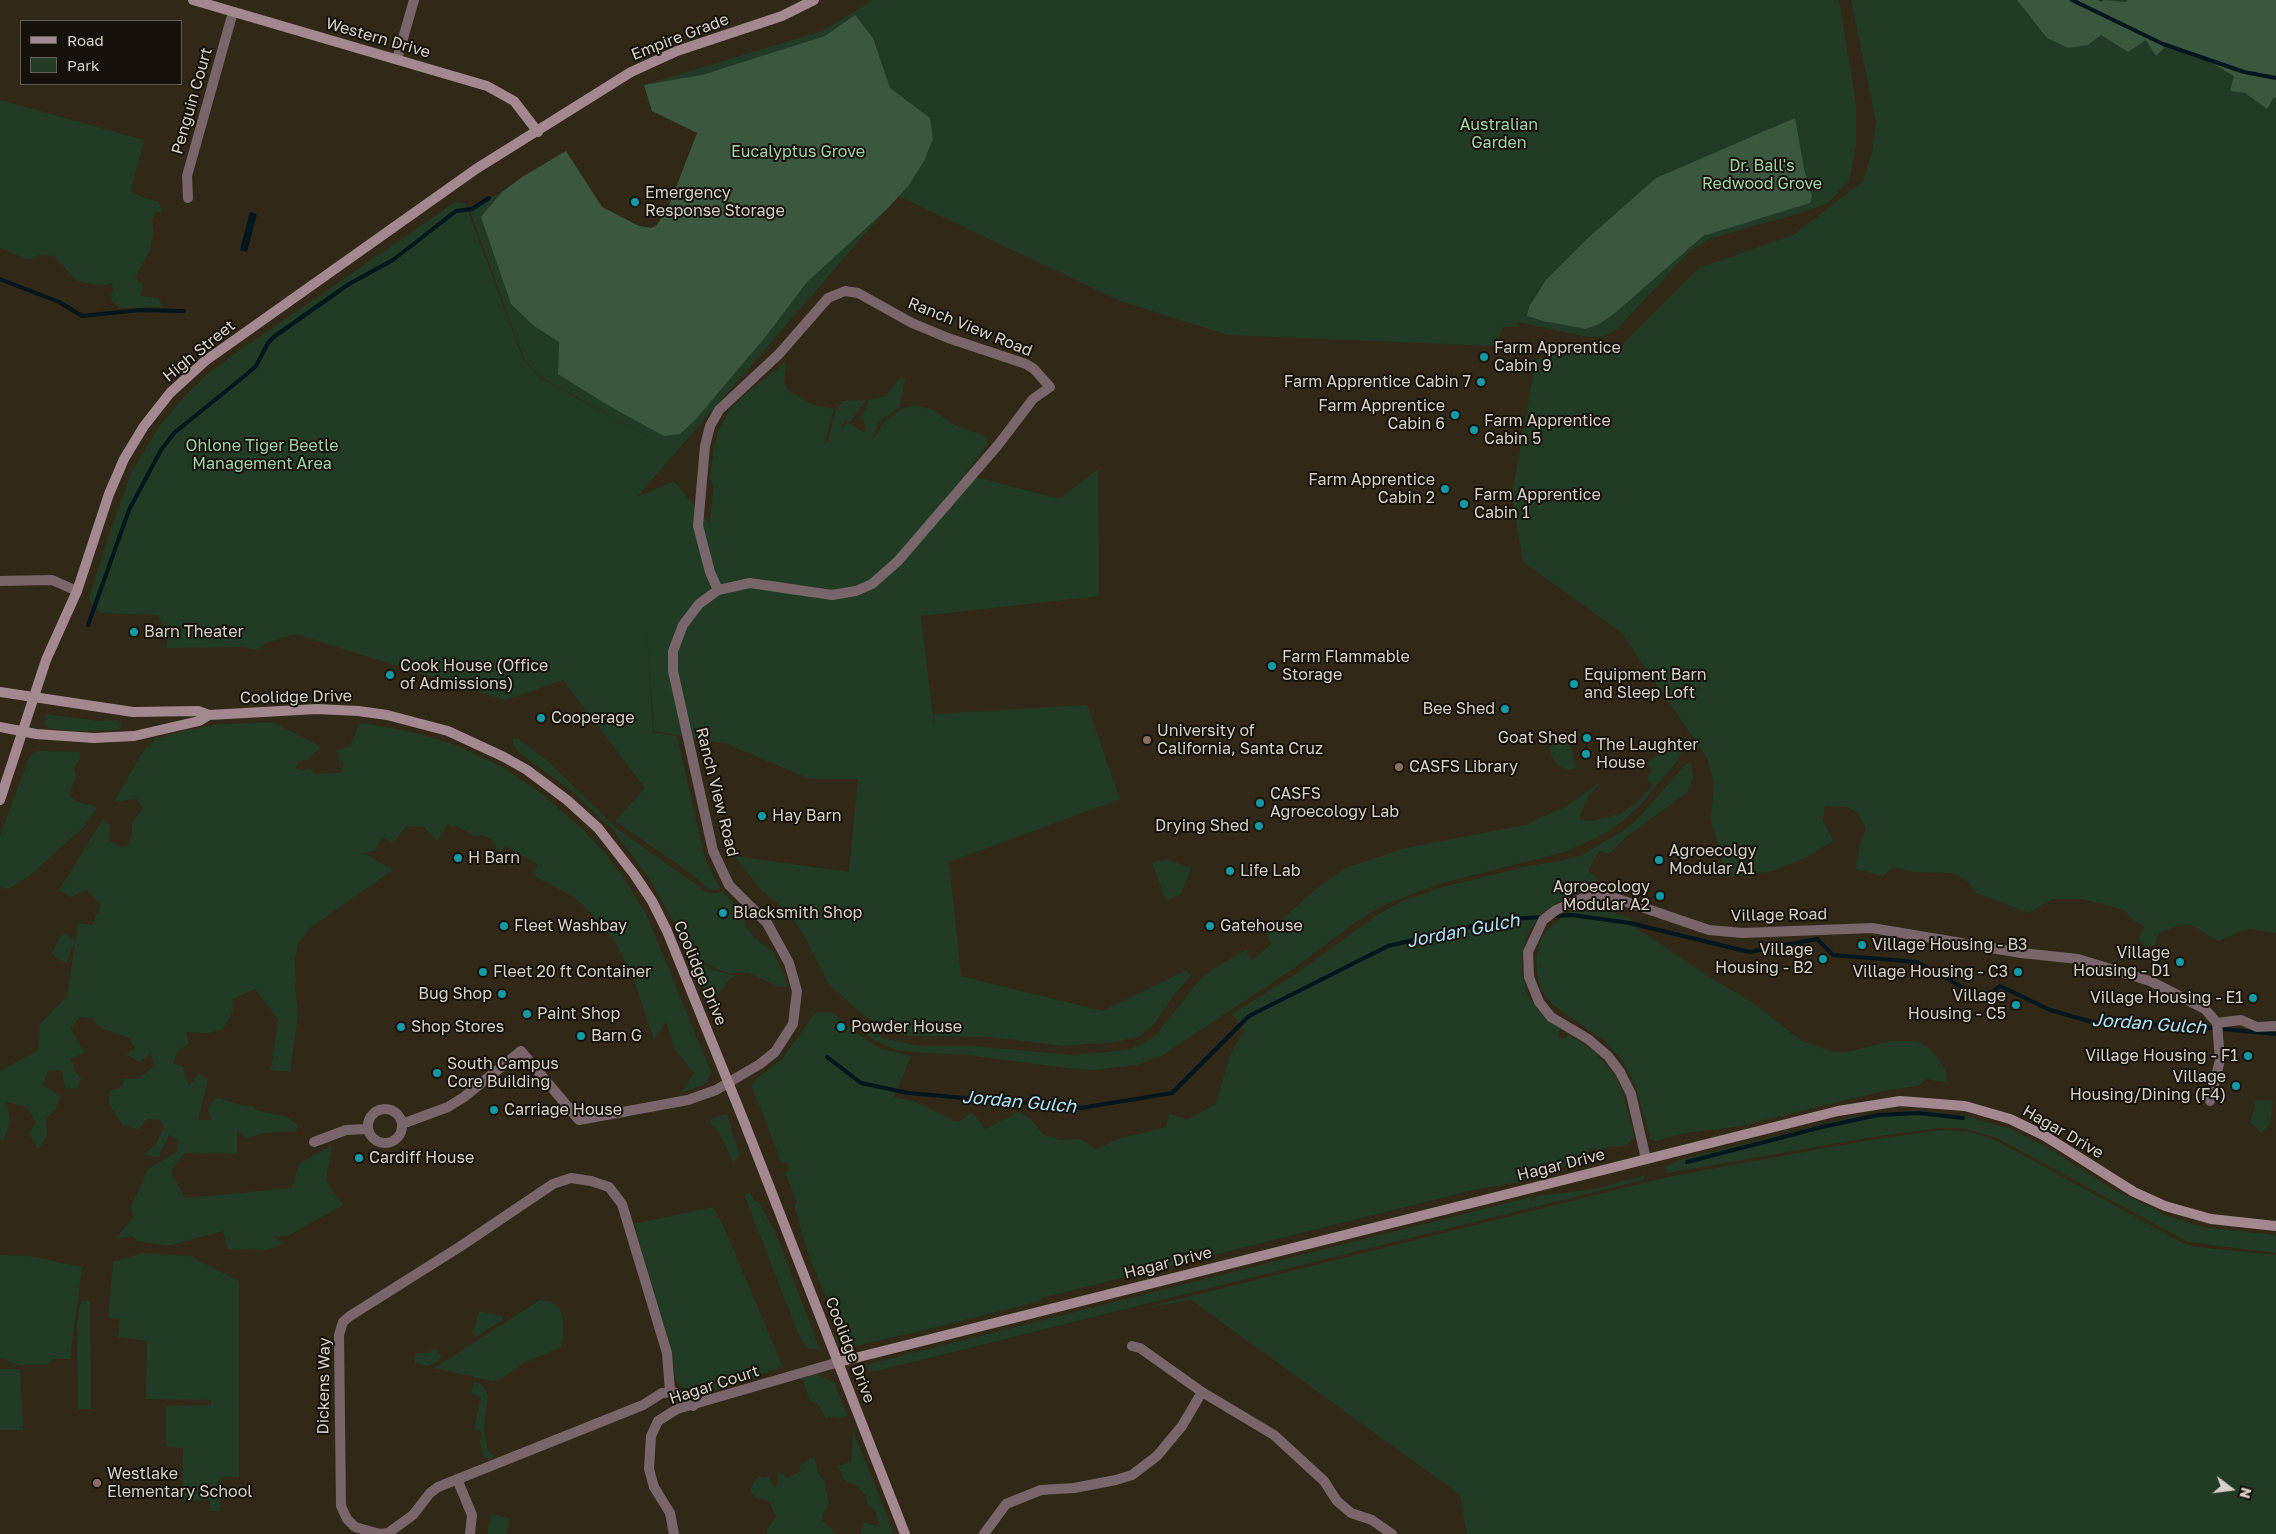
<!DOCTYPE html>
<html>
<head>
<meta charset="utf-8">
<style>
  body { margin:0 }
  #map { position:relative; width:2276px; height:1534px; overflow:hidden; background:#312818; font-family:"Golos Text",sans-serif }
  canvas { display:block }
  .legend { position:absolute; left:20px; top:20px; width:162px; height:65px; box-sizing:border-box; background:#16120b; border:1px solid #635e56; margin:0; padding:6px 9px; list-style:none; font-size:15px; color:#d7d1c7 }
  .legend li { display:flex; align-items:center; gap:10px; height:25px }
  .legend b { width:25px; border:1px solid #635e56 }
  .north { position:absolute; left:2206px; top:1464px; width:50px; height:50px; -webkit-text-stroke:4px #16120b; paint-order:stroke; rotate:105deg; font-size:14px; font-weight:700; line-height:20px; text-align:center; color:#d7d1c7 }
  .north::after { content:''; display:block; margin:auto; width:18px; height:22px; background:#d7d1c7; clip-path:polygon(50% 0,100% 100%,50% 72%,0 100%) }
</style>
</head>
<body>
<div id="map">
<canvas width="2276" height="1534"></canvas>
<ul class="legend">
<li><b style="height:6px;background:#a3888f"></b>Road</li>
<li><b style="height:14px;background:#223b25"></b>Park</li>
</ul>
<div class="north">N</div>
</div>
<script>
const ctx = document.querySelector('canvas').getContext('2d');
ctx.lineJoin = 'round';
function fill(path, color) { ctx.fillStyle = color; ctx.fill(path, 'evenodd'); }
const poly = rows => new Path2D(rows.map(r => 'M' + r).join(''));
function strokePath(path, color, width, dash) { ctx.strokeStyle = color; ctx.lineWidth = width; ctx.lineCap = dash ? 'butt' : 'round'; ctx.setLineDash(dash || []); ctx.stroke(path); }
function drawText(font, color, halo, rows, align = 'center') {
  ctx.font = font + ' "Golos Text",sans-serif'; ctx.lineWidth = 4; ctx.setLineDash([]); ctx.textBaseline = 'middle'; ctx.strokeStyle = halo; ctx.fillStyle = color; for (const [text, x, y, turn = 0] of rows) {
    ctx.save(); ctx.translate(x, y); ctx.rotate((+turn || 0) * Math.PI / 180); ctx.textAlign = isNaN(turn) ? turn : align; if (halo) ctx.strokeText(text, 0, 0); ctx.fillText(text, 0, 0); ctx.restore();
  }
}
const green = poly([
  [873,0,1839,0,1856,103,1856,146,1849,181,1828,203,1797,214,1711,238,1690,251,1616,330,1601,337,1589,337,1518,322,1516,327,1503,327,1495,346,1228,335,1120,301,898,196,637,497,674,481,710,524,713,488,710,477,714,447,720,426,730,410,742,397,784,363,786,367,784,383,790,392,814,405,834,409,824,444,828,442,836,409,843,401,866,400,850,422,846,420,841,426,842,428,848,422,865,433,866,426,861,417,869,400,885,396,902,376,905,380,900,407,880,421,872,438,874,438,885,421,902,409,915,405,933,410,955,425,987,437,988,444,965,474,1059,499,1098,469,1099,596,921,616,934,726,934,714,1087,705,1120,799,949,862,961,976,1103,1011,1186,970,1191,976,1174,995,1154,1024,1140,1036,1116,1042,1063,1046,990,1037,910,1036,895,1032,877,1024,861,1013,829,984,801,930,785,909,763,892,734,856,849,872,858,779,810,779,729,745,742,747,654,731,646,620,653,732,677,736,703,850,709,868,720,888,715,891,708,889,693,875,615,821,645,788,563,680,505,700,296,634,265,643,258,650,240,647,166,648,168,635,157,615,102,613,95,609,89,599,109,534,132,471,160,425,184,397,206,375,239,351,455,202,465,203,523,359,539,377,661,444,539,376,524,359,470,211,566,151,602,207,639,226,651,228,657,225,670,203,697,133,652,111,644,85,822,31],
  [1851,0,2276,0,2276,933,2247,929,2218,941,2191,925,2179,925,2159,933,2155,945,2145,948,2139,938,2144,927,2132,919,2124,910,2082,899,2052,899,2029,913,1976,893,1969,882,1953,873,1913,872,1894,867,1883,876,1856,869,1860,844,1866,828,1857,812,1847,807,1825,806,1823,820,1833,841,1803,859,1772,871,1727,878,1711,819,1714,782,1707,758,1622,633,1523,562,1512,495,1536,359,1574,350,1616,351,1699,268,1793,235,1863,181,1872,152,1876,121],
  [0,100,144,140,131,191,144,198,159,202,162,212,156,212,152,219,153,234,150,250,135,278,143,285,140,296,158,298,163,307,120,308,112,302,111,292,114,291,111,283,101,286,77,281,54,256,39,255,28,260,0,248],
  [46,714,99,721,117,720,123,725,119,730,74,731,49,728,44,725],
  [265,722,275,723,321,747,306,760,299,761,296,768,304,771,309,767,314,774,339,773,342,771,343,763,338,759,340,754,335,751,350,746,359,724,363,723,421,734,458,746,504,768,546,797,582,829,605,853,627,883,647,916,711,1072,709,1078,703,1085,681,1093,694,1073,675,1050,666,1022,654,1039,631,972,614,940,589,911,572,896,534,876,537,864,505,846,500,855,493,840,485,836,472,835,455,825,453,828,448,824,437,841,424,827,406,826,393,843,382,837,375,851,364,853,393,870,310,928,298,944,295,960,296,981,295,984,298,1015,290,1072,271,1070,278,1019,255,989,233,999,233,1011,223,1029,208,1033,186,1032,188,1044,177,1052,173,1063,183,1067,189,1086,199,1073,208,1080,198,1120,211,1120,208,1108,213,1101,218,1098,244,1106,253,1106,256,1110,287,1117,298,1125,296,1131,262,1133,247,1139,237,1130,237,1154,184,1153,171,1172,185,1198,292,1188,299,1164,332,1145,326,1181,343,1205,288,1236,274,1237,283,1243,268,1250,227,1249,223,1231,167,1246,138,1241,132,1236,115,1239,133,1218,131,1207,148,1169,178,1151,177,1139,169,1135,158,1158,144,1154,156,1144,164,1127,160,1120,147,1119,139,1129,131,1128,123,1125,109,1105,110,1090,122,1087,125,1079,138,1079,155,1065,150,1054,139,1062,126,1054,135,1049,129,1038,99,1027,93,1019,80,1017,71,1028,84,1053,71,1059,75,1071,81,1078,78,1088,65,1089,62,1070,48,1071,42,1085,60,1096,56,1109,46,1119,47,1136,38,1150,29,1133,36,1123,28,1108,7,1102,10,1121,4,1140,0,1140,0,1071,38,1050,39,1025,67,996,78,923,92,925,101,905,86,890,71,897,59,890,103,819,110,826,109,840,122,848,129,844,132,835,132,822,143,809,137,799,114,802,145,748,150,747,154,739,183,731,213,725],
  [513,738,518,739,549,762,616,828,705,891,712,894,722,891,744,913,745,925,755,939,774,952,785,977,787,987,778,987,749,973,728,973,719,970,701,960,684,940,648,876,613,830,573,792,518,752,513,744],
  [1558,739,1569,743,1576,768,1566,770,1556,764,1549,749],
  [1672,745,1675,745,1682,750,1678,760,1642,803,1624,820,1604,834,1565,852,1442,883,1386,904,1357,921,1293,969,1163,1055,1137,1065,1094,1070,1074,1069,967,1055,913,1052,897,1050,875,1041,852,1022,886,1039,920,1046,973,1046,1073,1055,1126,1050,1142,1044,1156,1035,1200,979,1216,967,1246,950,1251,960,1261,953,1272,943,1266,935,1306,897,1343,869,1405,848,1525,825,1567,806,1597,784,1599,784,1590,794,1579,817,1581,820,1593,821,1619,814,1634,805,1652,786,1647,779,1652,770,1648,764,1650,760,1664,750,1670,749],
  [39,751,80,752,80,758,74,769,76,779,69,792,70,797,81,803,97,807,86,825,73,837,29,876,8,889,0,887,0,835,29,758,32,753],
  [1691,763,1693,777,1688,792,1626,837,1609,854,1599,851,1588,871,1598,878,1594,886,1556,903,1541,914,1528,933,1522,956,1522,970,1527,994,1539,1011,1560,1029,1557,1036,1564,1039,1568,1034,1585,1045,1596,1053,1616,1077,1623,1093,1634,1137,1627,1145,1619,1147,1609,1146,1598,1152,1594,1148,1589,1149,1588,1158,1534,1177,1525,1171,1523,1174,1528,1179,1514,1183,1477,1189,1042,1298,1040,1301,937,1327,855,1346,841,1335,806,1248,794,1204,797,1203,795,1197,785,1173,790,1170,787,1162,782,1164,752,1087,755,1080,783,1058,815,1013,832,1012,861,1036,881,1049,911,1056,894,1097,913,1101,958,1122,972,1112,985,1129,1019,1112,1031,1119,1043,1134,1060,1140,1080,1139,1096,1149,1118,1139,1166,1127,1169,1114,1188,1119,1216,1104,1230,1055,1244,1030,1232,1014,1297,973,1377,915,1402,901,1443,887,1528,866,1561,861,1582,855,1629,827,1641,815,1686,764],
  [1167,859,1191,868,1181,894,1166,901,1152,863],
  [1593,906,1604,906,1609,911,1630,918,1639,930,1702,972,1753,1003,1802,1041,1833,1052,1847,1052,1890,1041,1915,1041,1928,1047,1936,1056,1946,1070,1947,1083,1927,1079,1918,1086,1887,1090,1736,1127,1685,1133,1656,1141,1649,1139,1650,1136,1635,1085,1624,1063,1606,1042,1553,1005,1542,991,1538,981,1536,959,1541,939,1547,930,1567,913],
  [63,932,75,941,66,963,57,959,52,953],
  [687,950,712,970,736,976,730,979,717,996,714,1012],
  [2253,1100,2273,1101,2270,1124,2261,1133,2250,1122,2255,1106],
  [1915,1110,1966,1116,2010,1129,2050,1149,2112,1189,2168,1216,2203,1227,2276,1235,2276,1253,2188,1242,1997,1138,1963,1128,1938,1128,1872,1137,1662,1174,1667,1172,1665,1167,1683,1159,1852,1117],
  [727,1114,739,1155,734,1164,720,1134,710,1123,711,1119],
  [1941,1130,1970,1132,1997,1141,2183,1243,2196,1247,2276,1255,2276,1534,1467,1534,1460,1495,1191,1300,1143,1308,1667,1177,1864,1141],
  [1645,1175,1644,1179,1635,1182,913,1362,870,1372,865,1365,1531,1197,1530,1202,1537,1196,1595,1189],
  [750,1193,755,1202,759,1202,776,1234,820,1350,807,1348,798,1333,745,1197,745,1194],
  [713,1207,723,1225,783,1367,696,1397,690,1395,675,1379,673,1355,634,1224],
  [142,1253,190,1256,239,1281,239,1477,221,1477,220,1511,210,1511,210,1500,182,1500,183,1448,166,1447,166,1406,211,1405,211,1400,146,1399,147,1341,118,1337,120,1319,108,1318,113,1262],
  [0,1255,29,1256,82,1267,70,1359,53,1359,48,1365,19,1365,0,1358],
  [540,1300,551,1302,560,1309,563,1320,563,1334,561,1346,559,1348,524,1363,500,1379,492,1381,434,1368],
  [81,1301,90,1301,91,1409,78,1409,77,1321],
  [479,1311,501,1316,503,1320,475,1337,473,1333],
  [435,1348,441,1356,440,1360,428,1366,414,1363,416,1353,426,1353],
  [0,1369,20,1369,23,1430,0,1430],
  [816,1374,834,1382,847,1415,839,1419,833,1416,826,1419,817,1403,810,1401,802,1378],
  [474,1381,483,1386,488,1396,484,1429,488,1451,494,1455,492,1459,484,1457,480,1442,482,1432,474,1429,481,1397,471,1393],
  [853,1431,885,1511,894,1534,861,1534,863,1522,880,1527,875,1510,867,1504,866,1496,856,1485,845,1481,838,1466,851,1462],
  [814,1456,818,1473,824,1481,829,1504,821,1519,836,1534,767,1534,767,1530,776,1517,769,1501,754,1497,750,1490,756,1479,759,1476,764,1478,769,1476,772,1485,776,1486,778,1482,777,1476,783,1473,786,1478,801,1471,799,1466],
  [492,1514,510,1519,506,1534,487,1534]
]);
const forest = poly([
  [2017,0,2098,0,2101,2,2104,0,2126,2,2128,0,2276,0,2276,99,2274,97,2267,109,2245,93,2230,91,2234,76,2212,63,2165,47,2156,56,2146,40,2128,52,2101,35,2088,45,2068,48,2047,38],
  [855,15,873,38,890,88,930,118,933,139,924,161,909,185,888,208,807,282,767,335,696,419,680,434,664,436,611,407,558,374,559,342,534,326,511,304,481,217,501,193,522,177,566,151,602,207,639,226,651,228,657,225,670,203,697,133,652,111,644,85,702,75,825,36],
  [1795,118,1804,169,1812,196,1810,203,1703,236,1614,314,1597,325,1585,329,1576,327,1543,321,1527,316,1529,307,1546,280,1587,239,1656,178]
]);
const water = poly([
  [250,212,257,214,247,252,240,250]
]);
const stream = poly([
  [2072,0,2163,44,2244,72,2276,78],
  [0,279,59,302,82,316,140,310,184,311],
  [88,625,129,510,161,450,174,433,247,374,256,366,268,343,275,336,349,284,393,260,456,211,472,209,489,198],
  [1551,916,1572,915,1630,923,1749,952,1817,939,1833,955,1917,962,1983,999,2000,986,2050,1010,2092,1022,2189,1026,2276,1034],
  [827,1057,861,1083,908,1093,1081,1108,1172,1093,1249,1016,1388,946,1497,920,1542,917],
  [1687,1162,1822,1127,1878,1115,1919,1113,1963,1118]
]);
const street = poly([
  [397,59,414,0],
  [188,198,187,176,233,12],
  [0,581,52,580,77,591],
  [2217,1023,2241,1020,2257,1027,2276,1026],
  '368 1126a17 17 0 1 1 34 0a17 17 0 1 1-34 0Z',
  [402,1124,448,1107,464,1097,521,1051,579,1120,688,1100,716,1090,760,1064,775,1052,793,1024,797,991,789,963,767,923,729,885,713,851,673,671,673,651,683,625,699,604,718,590,710,572,698,526,705,446,710,426,719,410,779,354,828,298,845,291,858,293,912,323,948,338,1026,364,1034,369,1050,387,1033,399,998,445,898,561,872,584,856,591,832,595,750,583,718,590],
  [314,1142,346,1130,367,1129],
  [1646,1159,1631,1094,1620,1072,1608,1056,1588,1039,1551,1017,1539,1002,1529,977,1528,952,1543,920,1556,910,1583,898,1599,896,1615,898,1709,930,1743,933,1872,928,2021,953,2078,959,2150,981,2205,1009,2217,1023,2220,1060,2210,1101],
  [1132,1346,1140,1348,1202,1392,1274,1435,1324,1481,1337,1501,1351,1513,1372,1520,1392,1534],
  [670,1391,667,1353,622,1204,609,1187,591,1181,571,1178,553,1184,461,1246,350,1316,343,1322,339,1335,341,1506,347,1519,355,1527,380,1534,388,1533,413,1515,430,1493,438,1487,643,1405,662,1393,674,1392,693,1406],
  [457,1479,472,1515,470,1534],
  [674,1534,670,1513,654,1487,649,1469,651,1436,658,1421,677,1409,839,1362],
  [984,1534,1006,1504,1041,1490,1074,1488,1116,1480,1132,1475,1157,1456,1182,1426,1202,1392]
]);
const secondary = poly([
  [193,0,487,86,514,101,538,132],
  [0,692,133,712,198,711,209,715,317,709,358,711,387,715,448,731,504,757,527,770,567,800,598,828,634,874,652,901,667,931,743,1119,905,1534],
  [0,727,36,734,94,738,134,736,199,721,209,715],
  [0,800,46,660,77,591,109,494,124,459,144,426,170,393,205,361,476,169,631,72,677,51,782,16,814,0],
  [839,1362,1838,1111,1900,1101,1965,1106,2010,1119,2045,1136,2134,1192,2165,1206,2211,1219,2276,1226]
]);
const markers = [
  [635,202,5,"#0f9aa8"],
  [1484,357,5,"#0f9aa8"],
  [1481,382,5,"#0f9aa8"],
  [1455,415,5,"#0f9aa8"],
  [1474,430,5,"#0f9aa8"],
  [1445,489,5,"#0f9aa8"],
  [1464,504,5,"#0f9aa8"],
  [134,632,5,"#0f9aa8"],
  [1272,666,5,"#0f9aa8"],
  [390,675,5,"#0f9aa8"],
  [1574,684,5,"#0f9aa8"],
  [1505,709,5,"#0f9aa8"],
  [541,718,5,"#0f9aa8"],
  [1587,738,5,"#0f9aa8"],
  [1147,740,5,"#8d6e63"],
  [1586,754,5,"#0f9aa8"],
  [1399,767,5,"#8d6e63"],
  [1260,803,5,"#0f9aa8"],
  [762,816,5,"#0f9aa8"],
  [1259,826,5,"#0f9aa8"],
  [458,858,5,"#0f9aa8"],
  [1659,860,5,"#0f9aa8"],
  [1230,871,5,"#0f9aa8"],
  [1660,896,5,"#0f9aa8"],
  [723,913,5,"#0f9aa8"],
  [504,926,5,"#0f9aa8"],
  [1210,926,5,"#0f9aa8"],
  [1862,945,5,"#0f9aa8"],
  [1823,959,5,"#0f9aa8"],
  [2180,962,5,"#0f9aa8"],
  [483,972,5,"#0f9aa8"],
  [2018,972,5,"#0f9aa8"],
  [502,994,5,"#0f9aa8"],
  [2253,998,5,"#0f9aa8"],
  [2016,1005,5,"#0f9aa8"],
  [527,1014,5,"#0f9aa8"],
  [401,1027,5,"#0f9aa8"],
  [841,1027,5,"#0f9aa8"],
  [581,1036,5,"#0f9aa8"],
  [2248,1056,5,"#0f9aa8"],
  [437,1073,5,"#0f9aa8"],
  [2236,1086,5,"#0f9aa8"],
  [494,1110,5,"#0f9aa8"],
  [359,1158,5,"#0f9aa8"],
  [97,1483,5,"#8d6e63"]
];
const streetNames = [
  ["Empire Grade",680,37,-21],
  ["Western Drive",378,38,16],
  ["Penguin Court",192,101,-74],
  ["Ranch View Road",970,327,22],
  ["High Street",199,351,-39],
  ["Coolidge Drive",296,697,-1],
  ["Ranch View Road",717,792,76],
  ["Village Road",1779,915,-1],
  ["Coolidge Drive",700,973,67],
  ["Hagar Drive",2063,1132,30],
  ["Hagar Drive",1561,1165,-14],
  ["Hagar Drive",1168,1263,-14],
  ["Coolidge Drive",850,1350,69],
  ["Hagar Court",714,1385,-18],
  ["Dickens Way",324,1386,-89]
];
const parkNames = [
  ["Australian",1499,125],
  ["Garden",1499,143],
  ["Eucalyptus Grove",798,152],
  ["Dr. Ball's",1762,166],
  ["Redwood Grove",1762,184],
  ["Ohlone Tiger Beetle",262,446],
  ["Management Area",262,464]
];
const poiNames = [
  ["Emergency",645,193],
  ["Response Storage",645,211],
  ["Farm Apprentice",1494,348],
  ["Cabin 9",1494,366],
  ["Farm Apprentice Cabin 7",1471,382,"right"],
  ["Farm Apprentice",1445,406,"right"],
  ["Cabin 6",1445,424,"right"],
  ["Farm Apprentice",1484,421],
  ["Cabin 5",1484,439],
  ["Farm Apprentice",1435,480,"right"],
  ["Cabin 2",1435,498,"right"],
  ["Farm Apprentice",1474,495],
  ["Cabin 1",1474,513],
  ["Barn Theater",144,632],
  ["Farm Flammable",1282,657],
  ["Storage",1282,675],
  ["Cook House (Office",400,666],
  ["of Admissions)",400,684],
  ["Equipment Barn",1584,675],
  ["and Sleep Loft",1584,693],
  ["Bee Shed",1495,709,"right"],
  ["Cooperage",551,718],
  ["University of",1157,731],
  ["California, Santa Cruz",1157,749],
  ["Goat Shed",1577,738,"right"],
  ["The Laughter",1596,745],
  ["House",1596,763],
  ["CASFS Library",1409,767],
  ["CASFS",1270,794],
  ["Agroecology Lab",1270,812],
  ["Hay Barn",772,816],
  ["Drying Shed",1249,826,"right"],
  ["Agroecolgy",1669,851],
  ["Modular A1",1669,869],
  ["H Barn",468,858],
  ["Life Lab",1240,871],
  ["Agroecology",1650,887,"right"],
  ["Modular A2",1650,905,"right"],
  ["Blacksmith Shop",733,913],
  ["Fleet Washbay",514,926],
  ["Gatehouse",1220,926],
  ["Village Housing - B3",1872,945],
  ["Village",1813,950,"right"],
  ["Housing - B2",1813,968,"right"],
  ["Village",2170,953,"right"],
  ["Housing - D1",2170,971,"right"],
  ["Fleet 20 ft Container",493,972],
  ["Village Housing - C3",2008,972,"right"],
  ["Bug Shop",492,994,"right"],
  ["Village",2006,996,"right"],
  ["Housing - C5",2006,1014,"right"],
  ["Village Housing - E1",2243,998,"right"],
  ["Paint Shop",537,1014],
  ["Shop Stores",411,1027],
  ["Powder House",851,1027],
  ["Barn G",591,1036],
  ["Village Housing - F1",2238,1056,"right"],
  ["South Campus",447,1064],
  ["Core Building",447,1082],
  ["Village",2226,1077,"right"],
  ["Housing/Dining (F4)",2226,1095,"right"],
  ["Carriage House",504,1110],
  ["Cardiff House",369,1158],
  ["Westlake",107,1474],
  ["Elementary School",107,1492]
];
const waterNames = [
  ["Jordan Gulch",1463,931,-11],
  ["Jordan Gulch",2149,1024,4],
  ["Jordan Gulch",1019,1102,5]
];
fill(green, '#223b25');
fill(forest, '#3b573e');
fill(water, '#02161e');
strokePath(stream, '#02161e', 4);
strokePath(street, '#78666a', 10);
strokePath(secondary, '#a3888f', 10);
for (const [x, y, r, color] of markers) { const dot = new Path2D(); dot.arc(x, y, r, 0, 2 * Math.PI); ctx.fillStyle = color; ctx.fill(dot); strokePath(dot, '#16120b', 2); }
drawText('16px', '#d7d1c7', '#16120b', streetNames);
drawText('16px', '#a0d3a5', '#16120b', parkNames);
drawText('16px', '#d7d1c7', '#16120b', poiNames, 'left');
drawText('italic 18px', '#ace5fb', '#16120b', waterNames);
</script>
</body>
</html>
